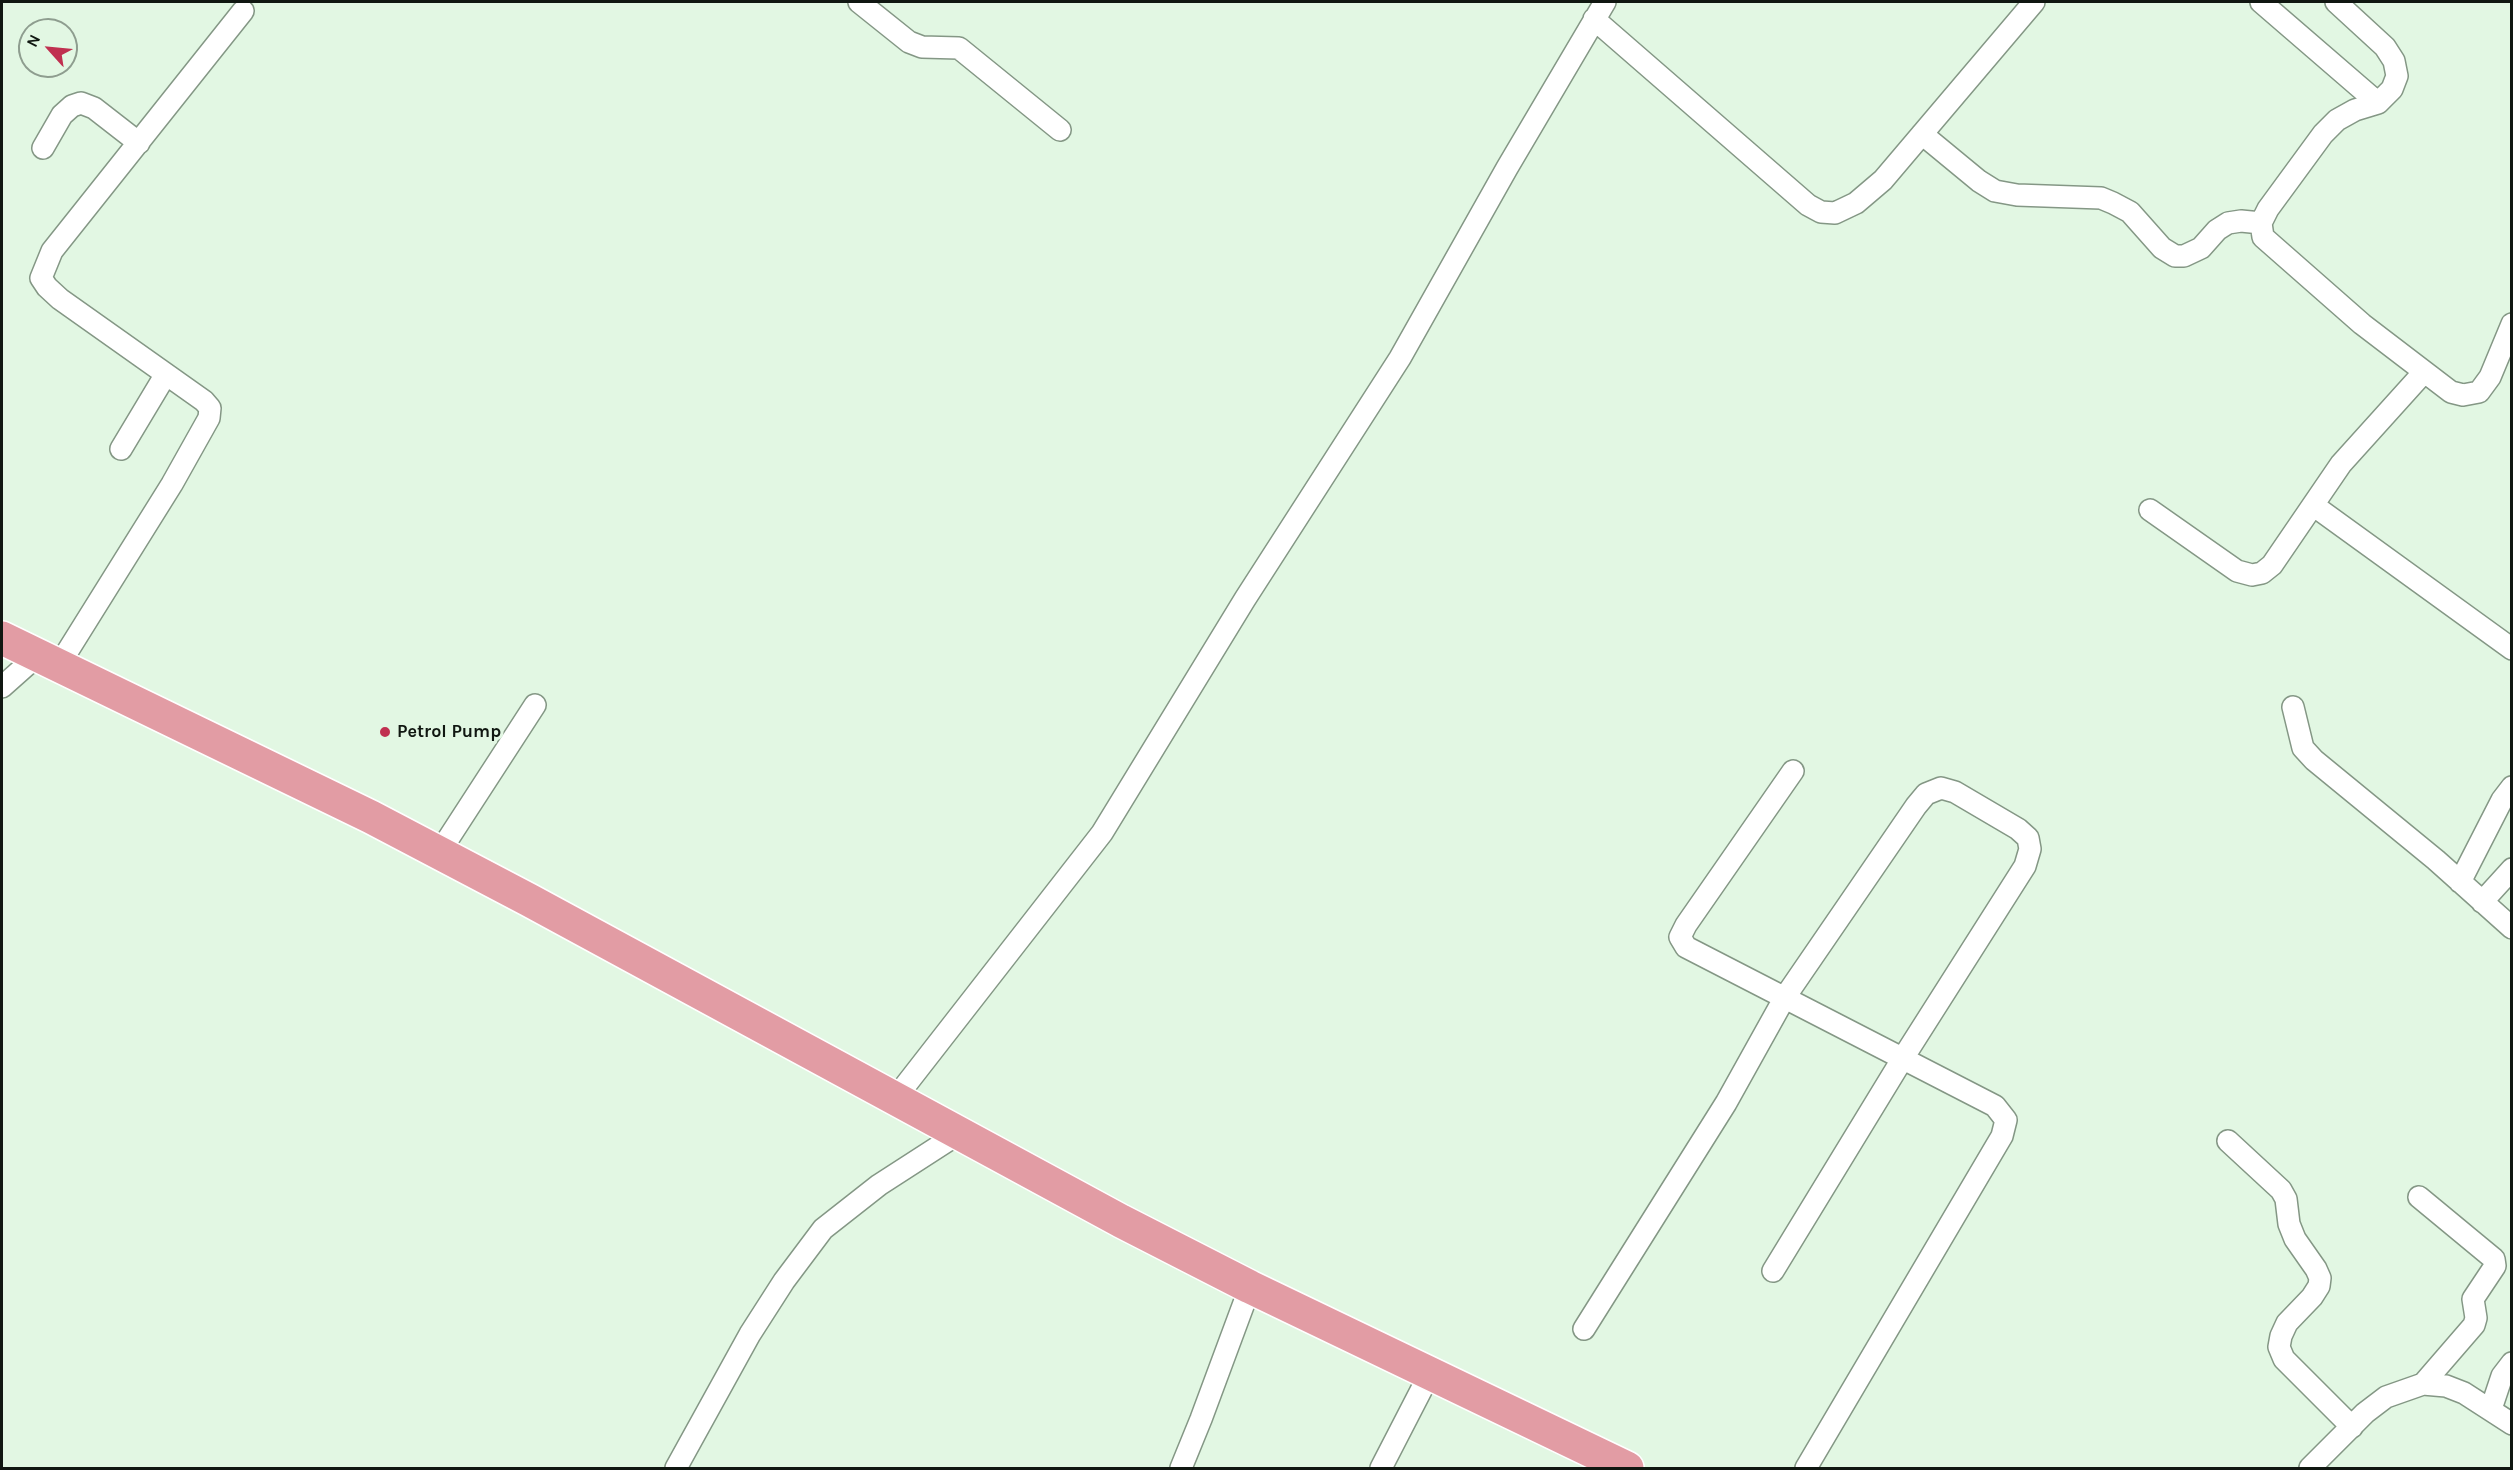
<!DOCTYPE html>
<html>
<head>
<meta charset="utf-8">
<style>
  body { margin:0 }
  #map { position:relative; width:2513px; height:1470px; overflow:hidden; background:#e2f7e3; font-family:Karla,sans-serif }
  canvas { display:block }
  .frame { position:absolute; inset:0; border:3px solid #101711; pointer-events:none }
  .north { position:absolute; left:18px; top:18px; width:60px; height:60px; box-sizing:border-box; background:#e2f7e3; border:2px solid #8e9d8f; border-radius:50%; rotate:297deg; font-size:16px; font-weight:700; line-height:24px; text-align:center; color:#101711 }
  .north::after { content:''; display:block; margin:auto; width:21px; height:27px; background:#c03050; clip-path:polygon(50% 0,100% 100%,50% 72%,0 100%) }
</style>
</head>
<body>
<div id="map">
<canvas width="2513" height="1470"></canvas>
<div class="frame"></div>
<div class="north">N</div>
</div>
<script>
const ctx = document.querySelector('canvas').getContext('2d');
ctx.lineJoin = 'round';
const poly = rows => new Path2D(rows.map(r => 'M' + r).join(''));
function strokePath(path, color, width, dash) { ctx.strokeStyle = color; ctx.lineWidth = width; ctx.lineCap = dash ? 'butt' : 'round'; ctx.setLineDash(dash || []); ctx.stroke(path); }
function drawText(font, color, halo, rows, align = 'center') {
  ctx.font = font + ' Karla,sans-serif'; ctx.lineWidth = 6; ctx.setLineDash([]); ctx.textBaseline = 'middle'; ctx.strokeStyle = halo; ctx.fillStyle = color; for (const [text, x, y, turn = 0] of rows) {
    ctx.save(); ctx.translate(x, y); ctx.rotate((+turn || 0) * Math.PI / 180); ctx.textAlign = isNaN(turn) ? turn : align; if (halo) ctx.strokeText(text, 0, 0); ctx.fillText(text, 0, 0); ctx.restore();
  }
}
const minor = poly([
  [859,2,909,42,922,47,959,48,1060,130],
  [2261,2,2378,103],
  [2336,2,2385,47,2394,61,2397,76,2392,89,2378,103,2355,110,2337,120,2323,134,2268,209,2261,223,2263,237,2362,324,2451,392,2463,395,2479,392,2490,377,2512,324],
  [1594,19,1808,205,1821,212,1835,213,1856,203,1883,180,2034,2],
  [1922,134,1979,181,1995,191,2017,195,2101,198,2113,203,2130,212,2162,248,2175,256,2184,256,2201,248,2217,230,2228,223,2241,221,2261,223],
  [43,148,62,115,72,106,81,103,94,108,139,143],
  [121,449,166,374],
  [2313,505,2512,649],
  [2150,510,2237,571,2252,575,2262,573,2272,565,2341,464,2424,372],
  [59,665,172,484,209,418,210,408,204,401,60,299,47,287,41,278,52,251,243,11],
  [2,687,38,655],
  [2293,707,2303,748,2314,760,2436,860,2512,928],
  [1793,771,1686,925,1680,937,1686,947,1995,1106,2006,1120,2002,1136,1806,1468],
  [439,853,535,705],
  [2460,882,2502,800,2512,787],
  [2482,902,2512,869],
  [894,1100,1102,833,1245,599,1400,358,1507,168,1605,2],
  [2228,1141,2281,1190,2286,1199,2289,1224,2295,1239,2316,1269,2320,1278,2319,1286,2312,1297,2287,1323,2281,1336,2279,1347,2284,1359,2352,1427],
  [2419,1197,2494,1259,2495,1266,2473,1299,2476,1318,2474,1325,2423,1384],
  [1584,1329,1726,1103,1785,997,1916,806,1926,794,1941,788,1955,792,2018,829,2028,838,2030,849,2025,866,1903,1058,1773,1271],
  [2491,1409,2502,1376,2512,1363],
  [676,1468,750,1334,784,1281,823,1229,879,1185,958,1134],
  [1181,1468,1201,1419,1250,1287],
  [1381,1468,1430,1373],
  [2310,1468,2365,1413,2386,1397,2423,1384,2446,1386,2464,1393,2512,1424]
]);
const trunk = poly([
  [2,638,371,817,529,900,1121,1221,1250,1287,1627,1468]
]);
const markers = [
  [385,732,6,"#c03050"]
];
const poiNames = [
  ["Petrol Pump",397,732]
];
strokePath(minor, '#849785', 24);
strokePath(trunk, '#fff', 36);
strokePath(minor, '#fff', 21);
strokePath(trunk, '#e29ca4', 33);
for (const [x, y, r, color] of markers) { const dot = new Path2D(); dot.arc(x, y, r, 0, 2 * Math.PI); ctx.fillStyle = color; ctx.fill(dot); strokePath(dot, '#e2f7e3', 2); }
drawText('bold 18px', '#101711', '#e2f7e3', poiNames, 'left');
</script>
</body>
</html>
